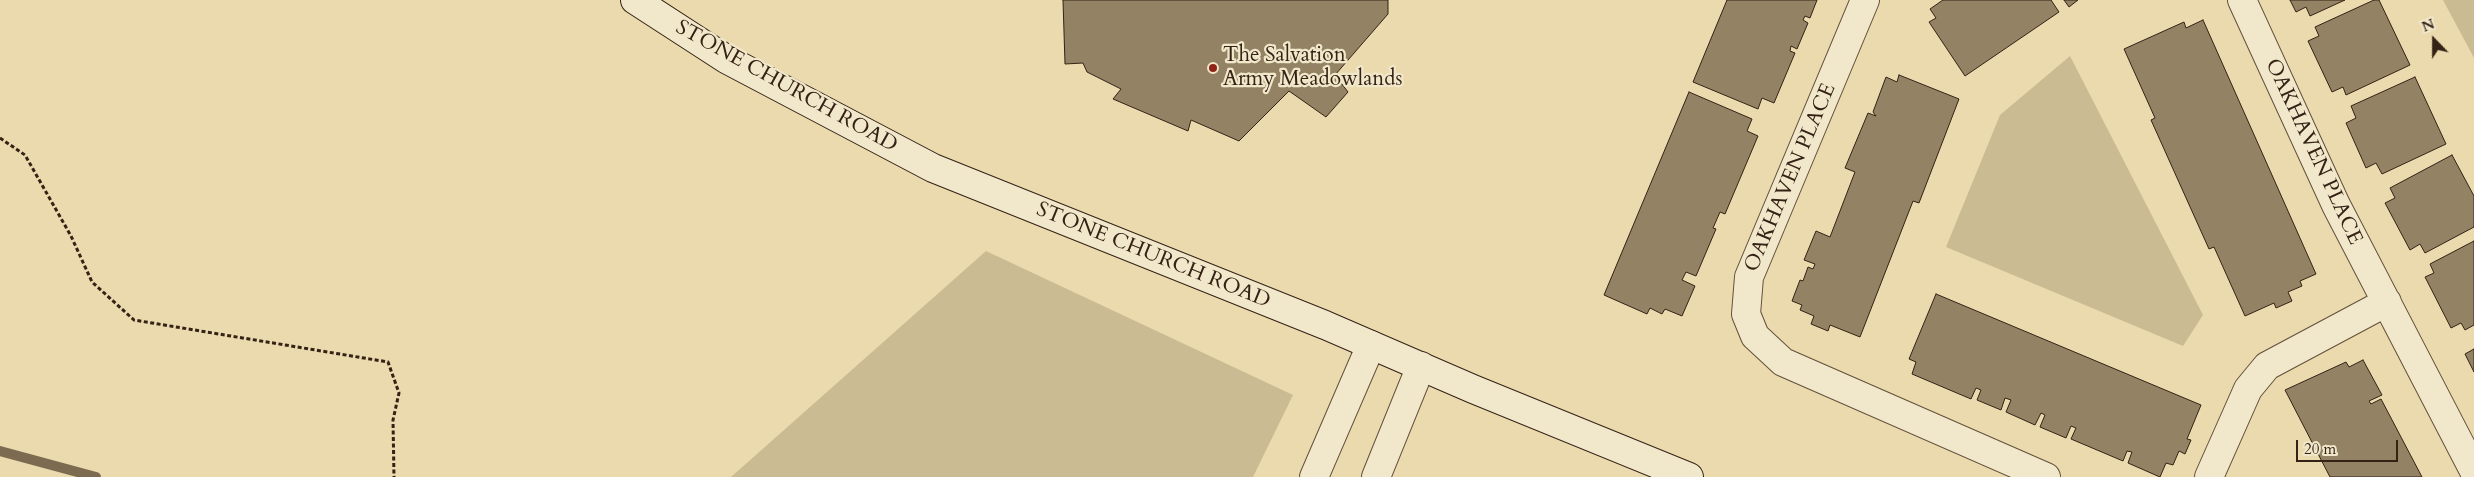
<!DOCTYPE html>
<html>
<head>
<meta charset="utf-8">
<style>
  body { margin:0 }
  #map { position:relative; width:2474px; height:477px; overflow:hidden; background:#eadaad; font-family:Cardo,serif }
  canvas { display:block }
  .north { position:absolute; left:2409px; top:15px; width:50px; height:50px; -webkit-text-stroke:4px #f1e7ca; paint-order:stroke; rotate:338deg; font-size:14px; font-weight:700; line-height:20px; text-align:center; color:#342215 }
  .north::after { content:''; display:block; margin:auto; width:18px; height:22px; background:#342215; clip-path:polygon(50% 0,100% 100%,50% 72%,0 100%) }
  .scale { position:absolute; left:2296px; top:440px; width:102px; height:22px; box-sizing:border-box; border:2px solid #342215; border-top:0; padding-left:6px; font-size:15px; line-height:18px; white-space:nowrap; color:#342215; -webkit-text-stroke:4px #f1e7ca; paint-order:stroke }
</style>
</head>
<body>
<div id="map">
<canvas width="2474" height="477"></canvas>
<div class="north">N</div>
<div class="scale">20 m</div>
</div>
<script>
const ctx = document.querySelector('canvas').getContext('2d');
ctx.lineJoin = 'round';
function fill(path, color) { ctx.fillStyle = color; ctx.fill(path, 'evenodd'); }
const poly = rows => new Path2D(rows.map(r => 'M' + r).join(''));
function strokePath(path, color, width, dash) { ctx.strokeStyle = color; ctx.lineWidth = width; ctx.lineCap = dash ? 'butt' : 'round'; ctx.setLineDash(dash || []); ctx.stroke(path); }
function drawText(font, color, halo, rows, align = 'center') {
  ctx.font = font + ' Cardo,serif'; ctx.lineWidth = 4.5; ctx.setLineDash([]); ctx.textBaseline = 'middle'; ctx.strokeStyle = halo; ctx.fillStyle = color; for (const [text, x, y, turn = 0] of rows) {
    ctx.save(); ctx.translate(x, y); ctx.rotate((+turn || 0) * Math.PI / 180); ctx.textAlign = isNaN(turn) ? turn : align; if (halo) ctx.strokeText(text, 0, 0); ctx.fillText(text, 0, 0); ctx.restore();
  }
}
const green = poly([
  [2443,0,2474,0,2474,58],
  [2070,56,2203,315,2183,346,1946,247,2000,115],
  [986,251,1293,395,1253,477,731,477]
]);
const stream = poly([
  [0,451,96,477]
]);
const building = poly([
  [1063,0,1388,0,1388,14,1335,75,1348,92,1326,117,1289,91,1239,141,1191,120,1188,131,1113,99,1121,89,1087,72,1083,63,1065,64,1063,0],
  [1727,0,1817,0,1810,18,1805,16,1803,20,1808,23,1797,49,1791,46,1790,51,1795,53,1774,103,1762,98,1758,109,1693,82,1727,0],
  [1943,0,2051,0,2059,12,1965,76,1929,22,1936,18,1930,9,1943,0],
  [2064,0,2078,0,2069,7,2064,0],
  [2290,0,2345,0,2310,16,2306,7,2296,12,2290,0],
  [2374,0,2379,0,2410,65,2346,95,2343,87,2332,92,2308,41,2319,36,2315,27,2374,0],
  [2203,20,2316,274,2300,281,2302,286,2288,292,2292,301,2276,308,2274,303,2245,316,2214,247,2209,249,2151,120,2155,118,2124,49,2184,22,2186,28,2203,20],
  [1899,75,1959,99,1919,203,1913,201,1860,337,1830,325,1828,331,1811,324,1814,316,1800,310,1802,305,1792,301,1800,280,1803,281,1808,267,1813,269,1815,264,1804,260,1816,231,1830,237,1855,172,1845,168,1868,113,1876,116,1873,112,1886,77,1897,82,1899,75],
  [2415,77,2446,144,2382,174,2376,163,2366,168,2346,123,2356,118,2351,106,2415,77],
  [1689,92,1752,119,1747,131,1758,136,1725,214,1720,212,1713,228,1716,229,1696,276,1686,272,1682,280,1695,286,1682,316,1665,309,1662,314,1650,308,1647,314,1604,295,1689,92],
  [2452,155,2474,196,2474,227,2425,253,2420,244,2410,250,2385,203,2395,198,2390,188,2452,155],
  [2474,241,2474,325,2465,330,2461,323,2451,328,2425,277,2434,273,2430,264,2474,241],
  [1936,294,2201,405,2187,439,2191,440,2185,454,2179,451,2173,465,2166,463,2160,477,2128,463,2132,452,2127,451,2123,461,2071,439,2076,428,2071,426,2066,438,2040,427,2045,415,2041,413,2035,425,2006,412,2011,400,2005,398,2001,410,1977,400,1981,390,1976,388,1971,399,1912,374,1916,362,1909,359,1936,294],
  [2474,349,2474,372,2465,354,2474,349],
  [2363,360,2382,395,2369,401,2371,404,2381,399,2422,477,2330,477,2285,390,2346,362,2349,367,2363,360]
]);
const path = poly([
  [0,138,25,155,71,236,92,282,134,320,388,362,399,393,393,420,394,477]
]);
const minor = poly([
  [1865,0,1749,277,1746,314,1755,336,1783,362,2046,477],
  [2242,0,2336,205,2474,471],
  [2209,477,2248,389,2267,366,2387,302]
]);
const tertiary = poly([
  [1314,477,1371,345],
  [1376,477,1421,366]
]);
const secondary = poly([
  [635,0,726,59,933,168,1325,325,1473,389,1689,477]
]);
const markers = [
  [1213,68,5,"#8f2418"]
];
const poiNames = [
  ["The Salvation",1223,56],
  ["Army Meadowlands",1223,80]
];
const streetNames = [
  ["STONE CHURCH ROAD",786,87,29],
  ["OAKHAVEN PLACE",2313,152,65],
  ["OAKHAVEN PLACE",1791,178,-67],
  ["STONE CHURCH ROAD",1153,256,22]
];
fill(green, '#cbbb93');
strokePath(stream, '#7c6b51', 10);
fill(building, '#938264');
strokePath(building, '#342215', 1);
strokePath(minor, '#62503b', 30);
strokePath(tertiary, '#62503b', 30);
strokePath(secondary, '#342215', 30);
strokePath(path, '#342215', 3, [4, 2.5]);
strokePath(minor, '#f1e7ca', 28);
strokePath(tertiary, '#f1e7ca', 28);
strokePath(secondary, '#f1e7ca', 28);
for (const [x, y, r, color] of markers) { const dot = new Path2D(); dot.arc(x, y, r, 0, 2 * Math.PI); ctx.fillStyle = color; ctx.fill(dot); strokePath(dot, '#f1e7ca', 2); }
drawText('21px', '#342215', '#f1e7ca', poiNames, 'left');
drawText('21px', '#342215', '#f1e7ca', streetNames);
</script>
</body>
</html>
